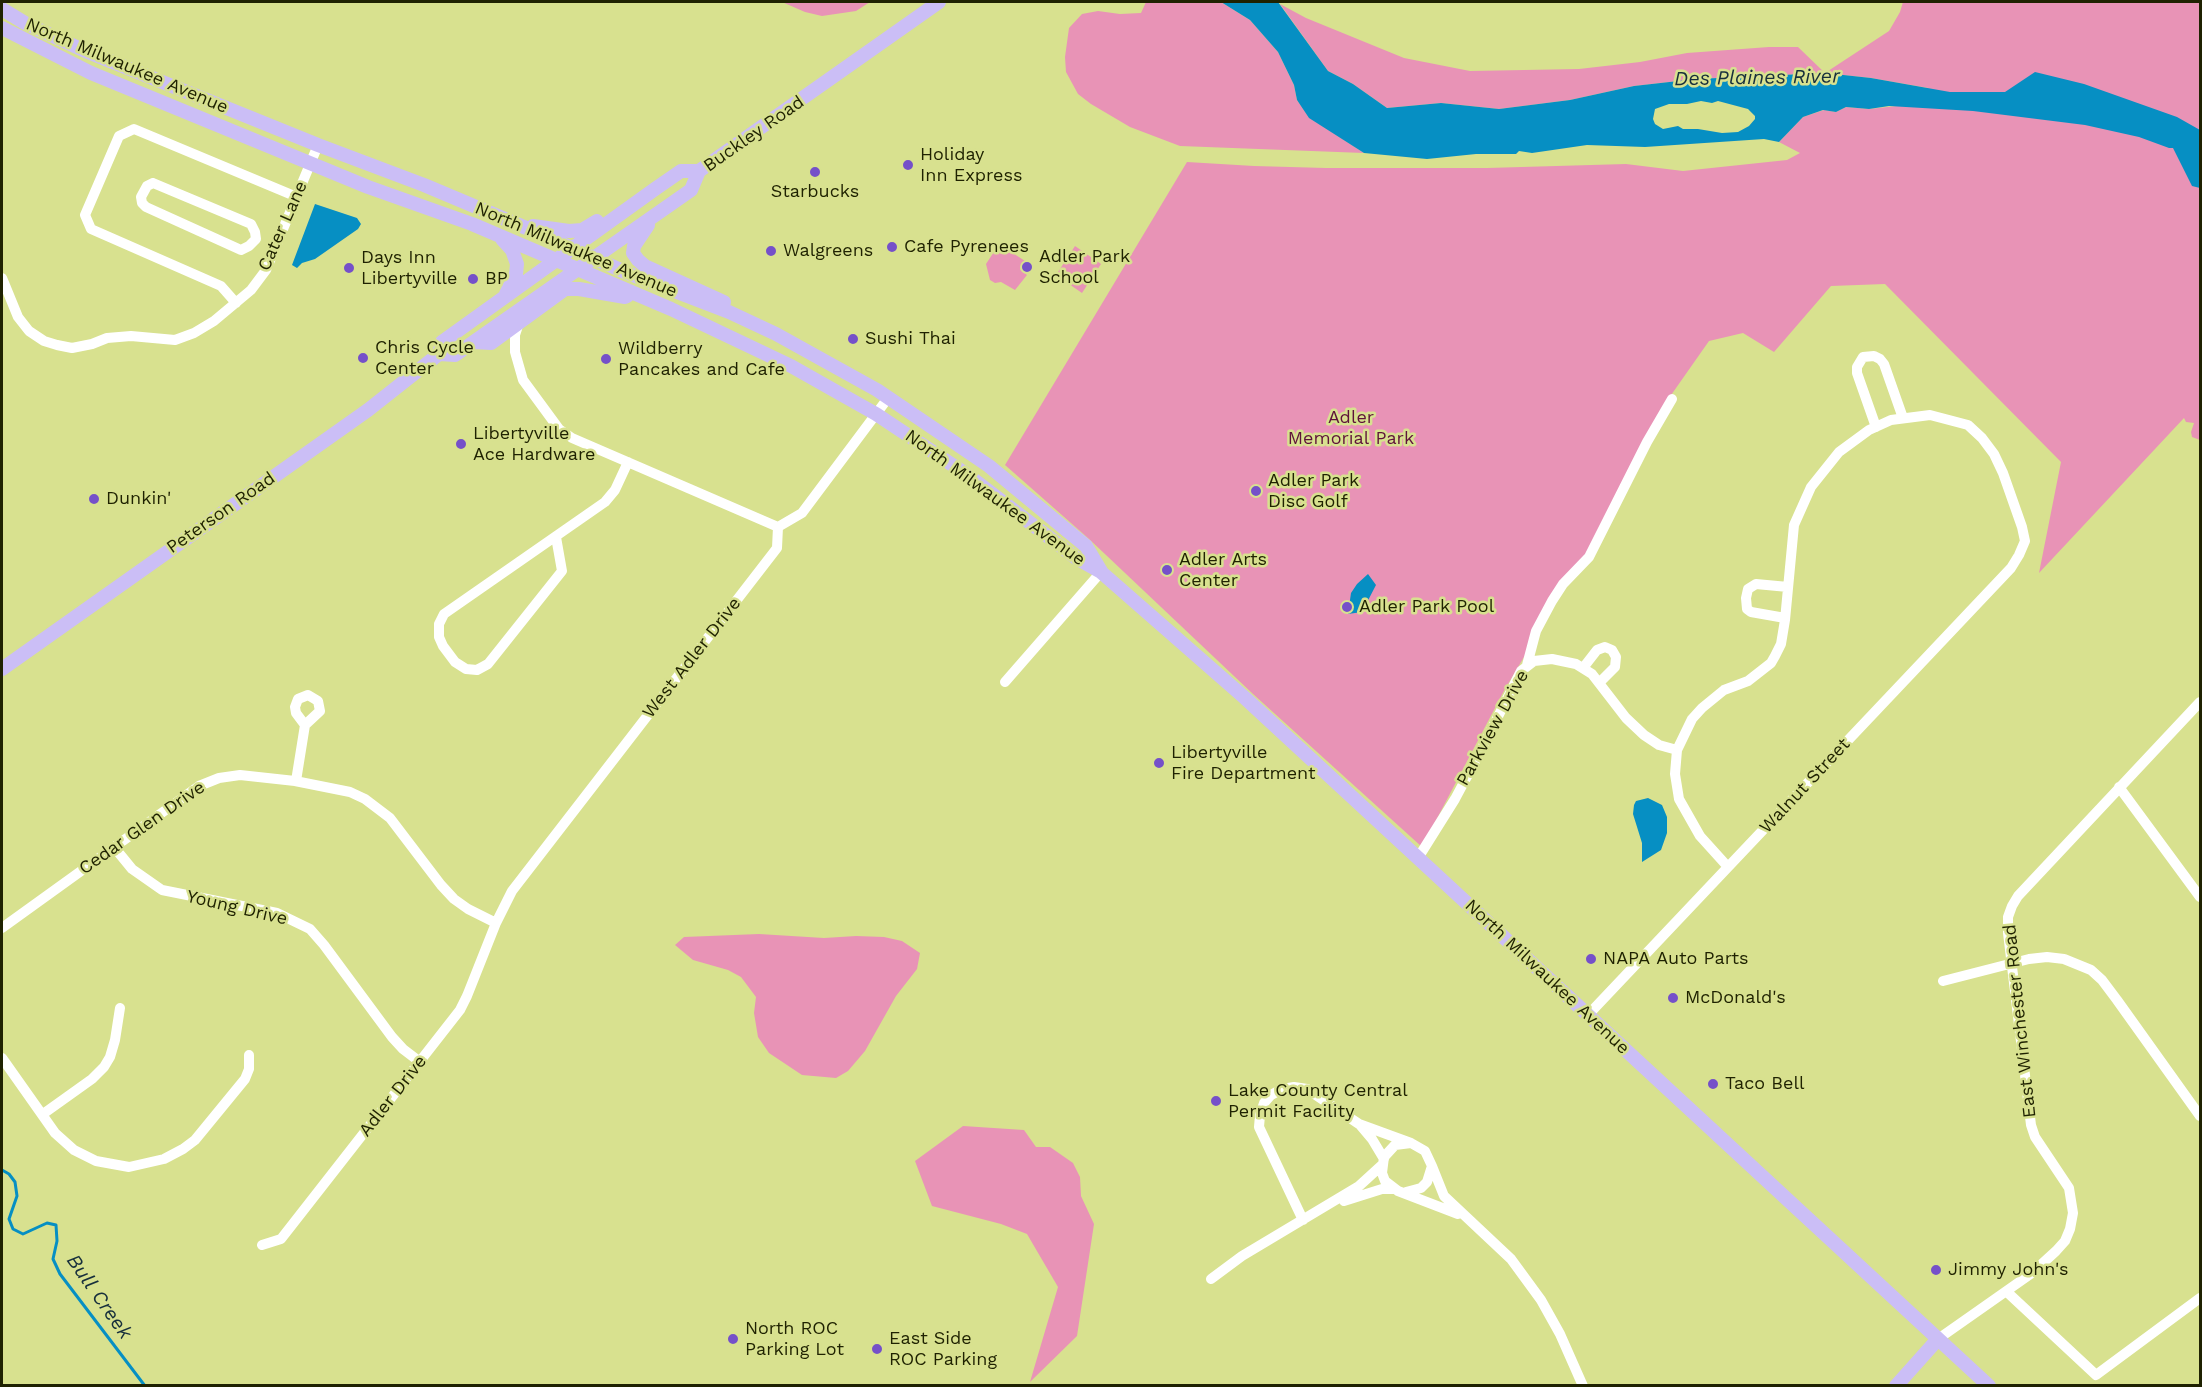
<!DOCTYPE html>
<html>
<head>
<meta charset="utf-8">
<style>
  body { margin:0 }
  #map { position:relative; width:2202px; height:1387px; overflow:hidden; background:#d8e18f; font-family:"Work Sans",sans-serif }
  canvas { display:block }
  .frame { position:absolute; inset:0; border:3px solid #1f2201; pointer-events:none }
</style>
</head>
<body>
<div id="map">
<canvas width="2202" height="1387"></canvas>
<div class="frame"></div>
</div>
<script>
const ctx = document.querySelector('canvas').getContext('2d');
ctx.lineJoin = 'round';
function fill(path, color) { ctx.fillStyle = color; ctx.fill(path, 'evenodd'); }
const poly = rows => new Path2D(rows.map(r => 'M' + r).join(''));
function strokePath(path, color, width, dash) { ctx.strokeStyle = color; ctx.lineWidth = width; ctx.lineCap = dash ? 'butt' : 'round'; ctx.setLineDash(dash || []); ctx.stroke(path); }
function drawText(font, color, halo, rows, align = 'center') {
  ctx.font = font + ' "Work Sans",sans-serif'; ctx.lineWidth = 5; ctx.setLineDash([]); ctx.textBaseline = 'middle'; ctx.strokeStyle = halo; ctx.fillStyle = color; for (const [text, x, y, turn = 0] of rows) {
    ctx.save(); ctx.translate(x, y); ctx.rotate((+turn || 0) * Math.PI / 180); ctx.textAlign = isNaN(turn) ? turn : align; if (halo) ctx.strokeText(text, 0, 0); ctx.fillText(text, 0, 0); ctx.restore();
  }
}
const green = poly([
  [782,2,870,2,856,11,822,16,805,12],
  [1146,2,1221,2,1250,20,1278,52,1294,85,1297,100,1309,117,1364,153,1180,146,1130,127,1091,104,1078,94,1066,72,1065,57,1069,28,1082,14,1098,11,1120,14,1141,13],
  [1903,2,2200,2,2200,440,2192,437,2191,432,2194,423,2186,422,2184,418,2039,573,2061,462,1885,284,1831,286,1774,352,1743,333,1709,341,1669,398,1588,556,1562,580,1527,652,1505,689,1422,847,1253,694,1088,538,1005,465,1187,162,1254,166,1326,168,1487,168,1626,164,1683,171,1787,160,1800,153,1779,142,1803,117,1824,110,1836,112,1846,107,1869,109,1897,106,1928,88,1871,78,1825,73,1696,79,1634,86,1570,100,1499,109,1441,103,1387,108,1353,84,1328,71,1280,4,1306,18,1404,58,1470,71,1579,69,1640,62,1687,53,1769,47,1798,47,1825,73,1889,31,1900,12],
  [999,244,1025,261,1020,269,1027,275,1015,290,1001,282,995,283,990,280,986,264],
  [1075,246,1101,264,1082,293,1056,275],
  [759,934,824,938,856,936,884,937,902,941,920,953,917,969,896,996,865,1051,848,1071,836,1078,802,1075,769,1053,758,1037,754,1013,756,997,741,977,728,970,693,960,675,945,684,937],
  [963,1126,1024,1130,1036,1147,1050,1147,1073,1163,1080,1177,1081,1196,1094,1224,1077,1336,1030,1382,1058,1287,1027,1234,1001,1224,932,1206,915,1161]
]);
const water = poly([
  [1221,2,1278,2,1328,71,1353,84,1387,108,1441,103,1499,109,1570,100,1634,86,1696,79,1825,73,1871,78,1950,92,2005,92,2035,72,2084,84,2177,117,2200,130,2200,188,2192,186,2173,148,2169,148,2139,137,2085,125,1973,111,1889,106,1869,109,1846,107,1836,112,1823,110,1803,117,1779,142,1764,139,1645,147,1587,145,1532,153,1519,151,1516,154,1476,154,1427,159,1364,153,1309,118,1297,100,1294,85,1278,52,1250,20],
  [1701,101,1712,103,1718,101,1748,109,1755,116,1755,119,1749,126,1738,132,1722,133,1698,129,1683,129,1678,126,1663,129,1655,124,1653,119,1655,109,1669,104,1687,104],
  [315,204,357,218,361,224,358,229,315,259,302,263,297,268,292,265],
  [1368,574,1376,585,1362,612,1348,614,1351,593,1357,584],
  [1648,798,1662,805,1667,817,1667,833,1661,850,1642,862,1642,843,1633,814,1634,805,1636,801]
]);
const stream = poly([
  [2,1170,9,1174,15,1182,17,1196,9,1219,13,1229,23,1234,47,1223,56,1225,57,1241,53,1259,60,1274,145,1386]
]);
const minor = poly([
  [153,183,251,224,255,232,256,239,249,246,241,250,146,207,142,203,141,197,147,186,153,183],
  [2,278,18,317,29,331,44,341,57,345,72,348,92,344,107,338,131,336,175,340,194,333,214,321,251,290,266,270,318,145],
  [236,303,221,286,91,229,85,215,119,136,134,129,297,197],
  [519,323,515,335,515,352,523,380,559,429,572,438,778,527],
  [1876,427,1857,373,1857,367,1863,357,1874,356,1880,359,1884,364,1903,418],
  [556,537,562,571,488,664,477,670,466,669,455,662,443,646,439,637,439,624,444,614,605,502,615,490,628,462],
  [1785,618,1751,612,1747,609,1746,598,1748,589,1756,584,1788,587],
  [1527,665,1536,631,1552,601,1563,584,1589,557,1647,442,1672,399],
  [1583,668,1597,650,1605,647,1612,650,1616,657,1615,667,1599,683],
  [1005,682,1101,572],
  [296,781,305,725,320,711,318,701,308,695,298,699,295,707,296,713,305,725],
  [2119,787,2200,897],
  [114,847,132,869,162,890,277,913,310,929,324,945,392,1037,403,1049,420,1062],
  [1418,858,1455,799,1477,758,1521,671,1534,661,1552,659,1576,664,1592,674,1626,718,1644,735,1659,745,1677,750],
  [2,928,199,786,219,778,240,775,295,781,350,792,365,799,390,818,441,885,454,899,468,909,496,923],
  [1943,981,2029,959,2047,957,2064,959,2091,970,2102,980,2117,1000,2200,1116],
  [1588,1015,2011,568,2019,555,2025,541,2022,527,2003,473,1994,454,1982,438,1968,425,1930,415,1891,420,1869,430,1839,452,1811,487,1794,525,1785,620,1781,644,1775,656,1771,663,1748,681,1724,690,1702,708,1692,719,1677,750,1675,774,1679,799,1700,836,1728,867],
  [2,1058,55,1133,74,1150,96,1161,129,1167,164,1159,183,1149,195,1140,245,1079,249,1069,249,1055],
  [43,1114,92,1079,104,1067,110,1057,115,1040,120,1008],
  [1361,1126,1372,1139,1384,1159],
  [1432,1166,1444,1196,1511,1259,1541,1300,1560,1334,1583,1386],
  [1406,1192,1421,1188,1427,1182,1432,1166,1425,1151,1411,1143,1395,1145,1384,1157,1382,1173,1385,1181,1398,1191,1458,1214],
  [1344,1201,1382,1189,1394,1189],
  [1303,1220,1259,1127,1260,1115,1264,1103,1271,1095,1282,1089,1294,1087,1307,1089,1359,1124,1411,1143],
  [262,1245,281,1239,460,1010,467,996,496,923,512,891,777,548,778,527,802,513,888,398],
  [1211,1279,1242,1256,1359,1186,1382,1165],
  [2007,1292,2096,1375,2200,1298],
  [1938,1339,2032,1273,2056,1251,2065,1241,2070,1229,2073,1213,2069,1188,2035,1137,2031,1125,2008,933,2008,917,2012,906,2018,896,2200,702]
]);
const major = poly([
  [2,9,25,23,83,50,318,145,424,185,531,230,625,272,729,312,776,334,877,390,989,466,1086,546,1101,571],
  [2,28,91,73,368,187,472,224,671,309,791,366,876,414,969,476,1076,558,1101,572,1245,698,1989,1386],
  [648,225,634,246,633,253,638,260,645,266,724,302],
  [533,226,569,231,582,230,597,221],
  [502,239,512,250,517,264,516,274,506,294],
  [474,342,491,343,565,289,579,289,625,297,627,296],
  [439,354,455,355,691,190,699,171,939,2],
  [2,669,368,410,439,354,442,342,655,189,681,171,699,171],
  [1896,1386,1938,1339]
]);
const markers = [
  [908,165,6,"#7550c9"],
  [815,172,6,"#7550c9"],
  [892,247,6,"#7550c9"],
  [771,251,6,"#7550c9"],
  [1027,267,6,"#7550c9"],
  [349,268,6,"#7550c9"],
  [473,279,6,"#7550c9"],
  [853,339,6,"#7550c9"],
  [363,358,6,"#7550c9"],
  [606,359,6,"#7550c9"],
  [461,444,6,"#7550c9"],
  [1256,491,6,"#7550c9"],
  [94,499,6,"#7550c9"],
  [1167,570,6,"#7550c9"],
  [1347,607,6,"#7550c9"],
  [1159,763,6,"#7550c9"],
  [1591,959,6,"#7550c9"],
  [1673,998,6,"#7550c9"],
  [1713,1084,6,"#7550c9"],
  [1216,1101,6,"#7550c9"],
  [1936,1270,6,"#7550c9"],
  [733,1339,6,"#7550c9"],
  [877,1349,6,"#7550c9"]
];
const streetNames = [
  ["North Milwaukee Avenue",127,66,23],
  ["Buckley Road",754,134,-35],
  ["Cater Lane",283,226,-66],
  ["North Milwaukee Avenue",576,250,23],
  ["North Milwaukee Avenue",995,498,36],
  ["Peterson Road",221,513,-35],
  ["West Adler Drive",692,658,-52],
  ["Parkview Drive",1493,728,-61],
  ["Walnut Street",1805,786,-47],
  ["Cedar Glen Drive",142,828,-35],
  ["Young Drive",237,908,13],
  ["North Milwaukee Avenue",1547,977,43],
  ["East Winchester Road",2020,1021,-96],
  ["Adler Drive",393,1096,-52]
];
const poiNames = [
  ["Holiday",920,155],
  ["Inn Express",920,176],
  ["Starbucks",815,192,"center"],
  ["Cafe Pyrenees",904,247],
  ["Walgreens",783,251],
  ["Adler Park",1039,257],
  ["School",1039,278],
  ["Days Inn",361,258],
  ["Libertyville",361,279],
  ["BP",485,279],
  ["Sushi Thai",865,339],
  ["Chris Cycle",375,348],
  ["Center",375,369],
  ["Wildberry",618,349],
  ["Pancakes and Cafe",618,370],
  ["Libertyville",473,434],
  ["Ace Hardware",473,455],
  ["Adler Park",1268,481],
  ["Disc Golf",1268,502],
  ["Dunkin'",106,499],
  ["Adler Arts",1179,560],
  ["Center",1179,581],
  ["Adler Park Pool",1359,607],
  ["Libertyville",1171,753],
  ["Fire Department",1171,774],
  ["NAPA Auto Parts",1603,959],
  ["McDonald's",1685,998],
  ["Taco Bell",1725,1084],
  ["Lake County Central",1228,1091],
  ["Permit Facility",1228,1112],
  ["Jimmy John's",1948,1270],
  ["North ROC",745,1329],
  ["Parking Lot",745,1350],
  ["East Side",889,1339],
  ["ROC Parking",889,1360]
];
const parkNames = [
  ["Adler",1351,418],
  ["Memorial Park",1351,439]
];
const waterNames = [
  ["Des Plaines River",1757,78,-1],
  ["Bull Creek",99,1297,55]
];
fill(green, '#e893b6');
fill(water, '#068fc3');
strokePath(stream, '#068fc3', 3);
strokePath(minor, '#fff', 10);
strokePath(major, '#cbbef6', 14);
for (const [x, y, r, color] of markers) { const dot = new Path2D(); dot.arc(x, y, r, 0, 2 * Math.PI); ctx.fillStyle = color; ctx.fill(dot); strokePath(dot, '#d8e18f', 2); }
drawText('18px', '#1f2201', '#d8e18f', streetNames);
drawText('18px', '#1f2201', '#d8e18f', poiNames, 'left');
drawText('18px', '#5e133a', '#d8e18f', parkNames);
drawText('italic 20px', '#172f3c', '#d8e18f', waterNames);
</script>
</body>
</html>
